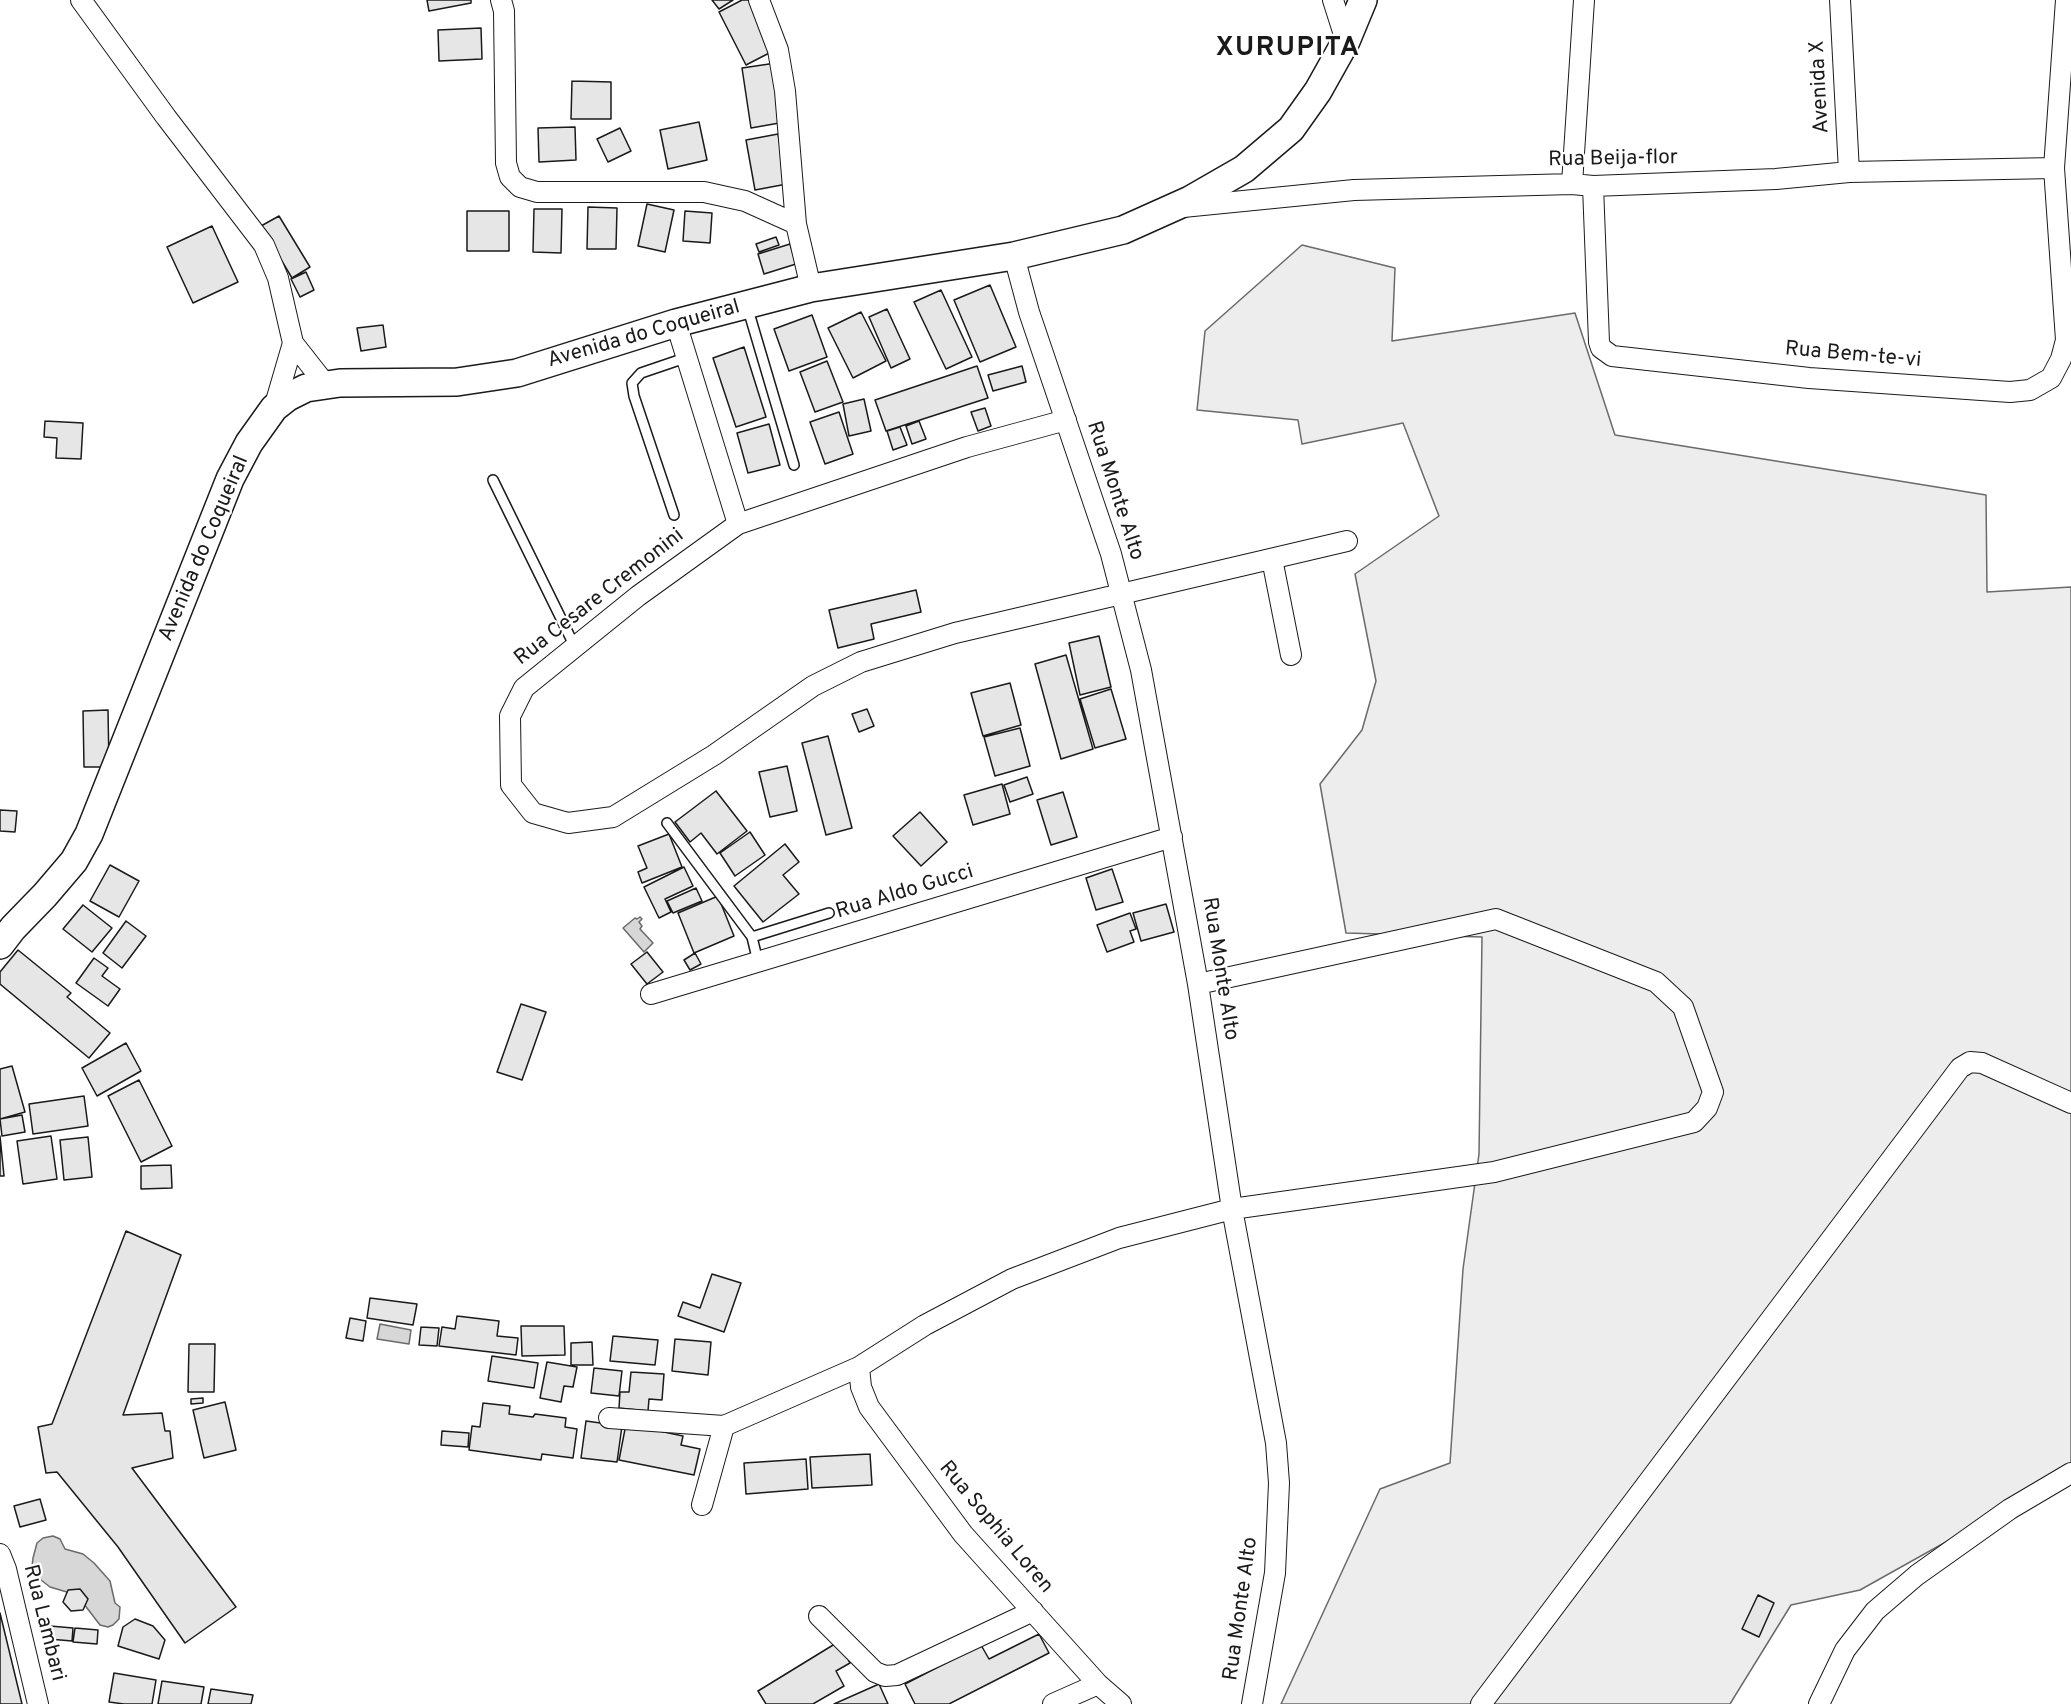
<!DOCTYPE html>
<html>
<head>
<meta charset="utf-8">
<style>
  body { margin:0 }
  canvas { display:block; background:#fff }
</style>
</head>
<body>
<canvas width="2071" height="1704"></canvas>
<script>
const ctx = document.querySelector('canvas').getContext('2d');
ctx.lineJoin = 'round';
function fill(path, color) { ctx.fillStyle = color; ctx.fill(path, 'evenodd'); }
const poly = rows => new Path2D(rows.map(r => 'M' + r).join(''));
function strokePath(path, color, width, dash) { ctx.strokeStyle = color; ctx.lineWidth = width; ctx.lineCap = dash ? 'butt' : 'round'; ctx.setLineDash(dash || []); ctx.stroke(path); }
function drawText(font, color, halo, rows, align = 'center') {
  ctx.font = font + ' Overpass,sans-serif'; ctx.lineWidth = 4.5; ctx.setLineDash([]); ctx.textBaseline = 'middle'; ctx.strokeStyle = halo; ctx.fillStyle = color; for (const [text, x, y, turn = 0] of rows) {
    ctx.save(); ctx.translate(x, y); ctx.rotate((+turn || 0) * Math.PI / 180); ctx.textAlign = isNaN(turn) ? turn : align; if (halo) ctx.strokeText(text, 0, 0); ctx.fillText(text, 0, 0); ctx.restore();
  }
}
const green = poly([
  [1302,245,1395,268,1392,341,1575,313,1615,435,1986,495,1987,592,2071,587,2071,1472,1860,1590,1791,1605,1730,1704,1281,1704,1380,1489,1450,1463,1463,1269,1479,1154,1482,937,1346,933,1320,784,1362,730,1376,681,1355,574,1439,516,1403,423,1302,444,1298,420,1197,410,1205,331,1302,245]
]);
const water = poly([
  [640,917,642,919,639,922,642,926,640,929,653,943,644,952,623,928,635,918,637,919,640,917],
  [380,1324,411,1330,409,1344,377,1339,380,1324],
  [53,1536,60,1539,65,1549,83,1554,94,1563,110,1581,115,1603,120,1607,119,1619,113,1625,108,1627,100,1625,77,1595,50,1587,41,1580,32,1566,33,1558,37,1543,43,1538,53,1536]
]);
const building = poly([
  [427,0,471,0,471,3,429,11,427,0],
  [712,0,733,0,719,9,712,0],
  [742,0,752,0,777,49,746,65,719,12,742,0],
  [481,28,482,59,439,61,438,30,481,28],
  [776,63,785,122,751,128,742,68,776,63],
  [572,81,611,82,611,119,571,119,572,81],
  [699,122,707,160,668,169,660,130,699,122],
  [575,127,576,160,539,162,538,128,575,127],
  [620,128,631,151,608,162,597,139,620,128],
  [778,134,787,184,755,190,746,140,778,134],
  [647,204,674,210,665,252,638,246,647,204],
  [588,207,617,208,616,249,587,249,588,207],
  [534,209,562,209,561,253,533,252,534,209],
  [467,211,509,211,509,251,467,251,467,211],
  [685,211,712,213,710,243,683,241,685,211],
  [279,216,310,267,292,278,261,226,279,216],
  [212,226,238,282,193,303,167,247,212,226],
  [776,237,779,245,759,252,756,244,776,237],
  [790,244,796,264,764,274,758,254,790,244],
  [306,272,314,290,300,297,291,279,306,272],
  [990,285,1016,347,980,362,954,300,990,285],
  [941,290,972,357,946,369,914,302,941,290],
  [887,309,910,359,891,368,869,317,887,309],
  [861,312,886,361,853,378,828,328,861,312],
  [812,315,827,357,789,371,774,329,812,315],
  [383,325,386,347,361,351,357,328,383,325],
  [744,347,766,417,736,427,713,358,744,347],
  [827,361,843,402,815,412,800,372,827,361],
  [977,366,988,398,886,431,875,400,977,366],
  [1022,366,1026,382,993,391,988,375,1022,366],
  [864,399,871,431,849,436,843,404,864,399],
  [985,408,991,426,978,431,971,412,985,408],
  [839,412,853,454,825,464,810,422,839,412],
  [45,421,83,423,81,459,56,458,57,438,44,437,45,421],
  [919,421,926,439,912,444,906,426,919,421],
  [769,424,780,465,748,473,737,433,769,424],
  [900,427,907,445,893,450,887,431,900,427],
  [916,590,921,612,871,624,874,639,838,648,829,610,916,590],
  [1099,636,1111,687,1080,695,1069,643,1099,636],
  [1066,655,1093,749,1061,759,1035,664,1066,655],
  [1010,683,1021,725,983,736,971,693,1010,683],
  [1111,689,1126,739,1095,748,1080,699,1111,689],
  [867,709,874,726,859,732,852,714,867,709],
  [108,710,109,767,84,767,83,711,108,710],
  [1020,728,1030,766,995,776,984,737,1020,728],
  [828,736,852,828,826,835,802,743,828,736],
  [787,766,797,811,770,817,759,772,787,766],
  [1027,777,1033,794,1010,802,1004,785,1027,777],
  [1002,784,1010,814,973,825,964,795,1002,784],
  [716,791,747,831,717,854,701,833,690,842,675,822,716,791],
  [1063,792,1077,837,1051,845,1037,800,1063,792],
  [0,810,17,811,15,832,0,831,0,810],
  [920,812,947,842,921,866,893,836,920,812],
  [750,832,765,855,735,876,720,853,750,832],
  [669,834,682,867,642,883,638,872,647,868,638,846,669,834],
  [785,844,799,862,783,875,799,894,763,922,734,886,785,844],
  [110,865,139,881,119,917,90,901,110,865],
  [684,867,693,886,665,899,671,912,659,918,644,887,684,867],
  [1112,869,1123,902,1096,910,1086,878,1112,869],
  [696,888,702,901,673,913,667,901,696,888],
  [718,896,734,936,694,953,678,913,718,896],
  [1166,904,1174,932,1141,941,1133,913,1166,904],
  [83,905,112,928,92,952,63,929,83,905],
  [1130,913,1136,929,1130,931,1134,942,1107,952,1097,925,1130,913],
  [126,921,146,936,122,968,103,953,126,921],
  [18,950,71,993,67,997,110,1033,89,1058,0,984,0,972,18,950],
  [647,952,663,972,647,984,631,964,647,952],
  [695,953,701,964,690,970,684,960,695,953],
  [94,958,108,968,102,976,120,989,108,1006,76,983,94,958],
  [521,1004,546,1012,522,1080,497,1072,521,1004],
  [126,1043,141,1071,97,1096,82,1068,126,1043],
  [12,1066,25,1112,0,1119,0,1069,12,1066],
  [139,1080,172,1146,141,1162,108,1096,139,1080],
  [84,1096,88,1126,33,1134,29,1104,84,1096],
  [22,1115,25,1132,2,1136,0,1119,22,1115],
  [0,1136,4,1176,0,1176,0,1136],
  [51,1136,57,1179,23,1184,17,1141,51,1136],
  [88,1137,92,1177,64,1180,60,1140,88,1137],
  [171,1165,172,1188,141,1189,141,1166,171,1165],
  [126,1231,181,1255,123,1415,162,1413,165,1431,170,1431,173,1458,132,1468,236,1607,185,1643,118,1547,57,1472,46,1473,38,1427,52,1424,126,1231],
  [712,1274,741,1283,724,1332,678,1316,683,1302,700,1308,712,1274],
  [370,1298,417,1304,413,1325,367,1318,370,1298],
  [457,1316,499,1321,497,1336,518,1338,516,1355,439,1346,442,1327,455,1329,457,1316],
  [350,1318,366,1321,363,1341,346,1338,350,1318],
  [521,1326,564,1326,565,1355,522,1356,521,1326],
  [421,1327,439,1328,437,1346,419,1345,421,1327],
  [613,1336,658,1340,655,1365,610,1361,613,1336],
  [675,1339,711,1342,708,1375,672,1371,675,1339],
  [592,1342,593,1365,571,1365,571,1343,592,1342],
  [189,1344,215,1344,214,1392,188,1392,189,1344],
  [492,1356,538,1363,534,1388,488,1381,492,1356],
  [547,1362,577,1367,573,1387,564,1386,561,1402,540,1398,547,1362],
  [594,1368,622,1371,619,1396,591,1393,594,1368],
  [631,1372,664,1374,662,1400,649,1399,648,1411,619,1408,620,1392,629,1392,631,1372],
  [203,1398,203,1403,191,1404,191,1399,203,1398],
  [225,1402,236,1450,204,1458,193,1410,225,1402],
  [483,1403,510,1406,509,1414,533,1417,535,1414,566,1418,565,1427,577,1429,573,1458,542,1454,541,1460,469,1450,472,1426,480,1427,483,1403],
  [586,1421,622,1426,617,1462,581,1458,586,1421],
  [626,1424,683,1436,681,1445,700,1449,694,1475,619,1460,626,1424],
  [442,1431,469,1433,468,1447,441,1445,442,1431],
  [870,1454,872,1485,812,1488,810,1457,870,1454],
  [806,1459,808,1489,746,1494,744,1463,806,1459],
  [40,1499,46,1520,20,1527,14,1506,40,1499],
  [80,1589,88,1599,83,1610,71,1611,63,1602,68,1590,80,1589],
  [1758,1595,1774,1603,1759,1637,1742,1629,1758,1595],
  [0,1613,22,1704,0,1704,0,1613],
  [135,1619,153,1626,165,1640,159,1659,118,1646,123,1627,135,1619],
  [50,1626,73,1628,72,1641,49,1639,50,1626],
  [75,1628,98,1630,97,1644,73,1642,75,1628],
  [1039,1634,1049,1653,949,1704,915,1704,905,1684,981,1645,989,1659,1039,1634],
  [838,1642,850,1663,836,1671,844,1686,813,1704,766,1704,758,1691,838,1642],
  [114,1673,156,1680,152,1704,124,1704,109,1702,114,1673],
  [162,1681,204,1687,201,1704,158,1704,162,1681],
  [879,1684,888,1704,834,1704,879,1684],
  [211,1689,253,1695,251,1704,208,1704,211,1689]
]);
const lane = poly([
  [747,306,794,465],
  [493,480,575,647],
  [674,515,634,396,632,383,641,373,688,357],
  [667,823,752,937,758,962],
  [752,937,829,913]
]);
const street = poly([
  [81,0,166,117,264,245,278,278,293,343,326,385],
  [501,0,504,11,506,163,510,177,520,187,537,192,704,192,745,201,796,224,811,288],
  [759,0,778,50,785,91,796,224],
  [1333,0,1346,41],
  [1840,0,1849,172],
  [1572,184,1584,0],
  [1593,186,1599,342,1601,348,1612,356,1809,378,2010,392,2030,390,2051,378,2061,359,2066,340,2054,168,2066,0],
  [1183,207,1354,190,1572,184,1593,186,1776,179,1849,172,2054,168],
  [1014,256,1029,312,1111,554,1141,670,1198,984,1232,1209,1276,1443,1279,1483,1275,1573,1252,1704],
  [676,323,738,524],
  [274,408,293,343],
  [1066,420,967,447,738,524,638,596,524,688,510,716,511,785,533,813,568,823,613,817,714,755,813,686,861,662,955,633,1347,541],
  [1272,559,1291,655],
  [651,994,1172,837],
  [859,1367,861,1387,869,1407,963,1534,1098,1684,1121,1704],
  [609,1418,724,1426],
  [702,1505,724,1426,859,1367,925,1325,1012,1279,1119,1238,1232,1209,1494,1172,1694,1122,1707,1108,1713,1092,1683,1007,1656,982,1496,919,1198,984],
  [0,1554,6,1569,38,1704],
  [819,1616,875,1672,885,1676,897,1675,1033,1611],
  [1053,1704,1098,1684],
  [1481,1704,1960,1068,1970,1062,1982,1063,2071,1103],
  [1819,1704,1845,1650,1875,1611,1917,1575,2010,1509,2071,1473]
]);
const secondary = poly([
  [0,945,13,928,45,895,74,861,89,834,230,479,249,443,274,408,288,397,306,388,340,383,457,382,517,373,676,323,811,288,1014,256,1123,230,1190,200,1244,169,1291,129,1318,91,1346,41,1363,0]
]);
const streetNames = [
  ["Avenida X",1821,87,-93],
  ["Rua Beija-flor",1613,160,-1],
  ["Avenida do Coqueiral",644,335,-16],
  ["Rua Bem-te-vi",1853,356,5],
  ["Rua Monte Alto",1114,491,72],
  ["Avenida do Coqueiral",205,549,-67],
  ["Rua Cesare Cremonini",600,598,-38],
  ["Rua Aldo Gucci",905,893,-17],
  ["Rua Monte Alto",1219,969,81],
  ["Rua Sophia Loren",995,1528,50],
  ["Rua Monte Alto",1242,1609,-82],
  ["Rua Lambari",43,1623,76]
];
const districtNames = [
  ["XURUPITA",1288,50]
];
fill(green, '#ededed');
strokePath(green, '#6a6a6a', 1.5);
fill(water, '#d7d7d7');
strokePath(water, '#6a6a6a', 1.5);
fill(building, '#e6e6e6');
strokePath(building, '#1a1a1a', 1.5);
strokePath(lane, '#1a1a1a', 12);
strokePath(street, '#1a1a1a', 22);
strokePath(secondary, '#1a1a1a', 30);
strokePath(lane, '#fff', 9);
strokePath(street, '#fff', 20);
strokePath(secondary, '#fff', 27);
drawText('21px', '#1a1a1a', '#fff', streetNames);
ctx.letterSpacing = '1.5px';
drawText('bold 27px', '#1a1a1a', '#fff', districtNames);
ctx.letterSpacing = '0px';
</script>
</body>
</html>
